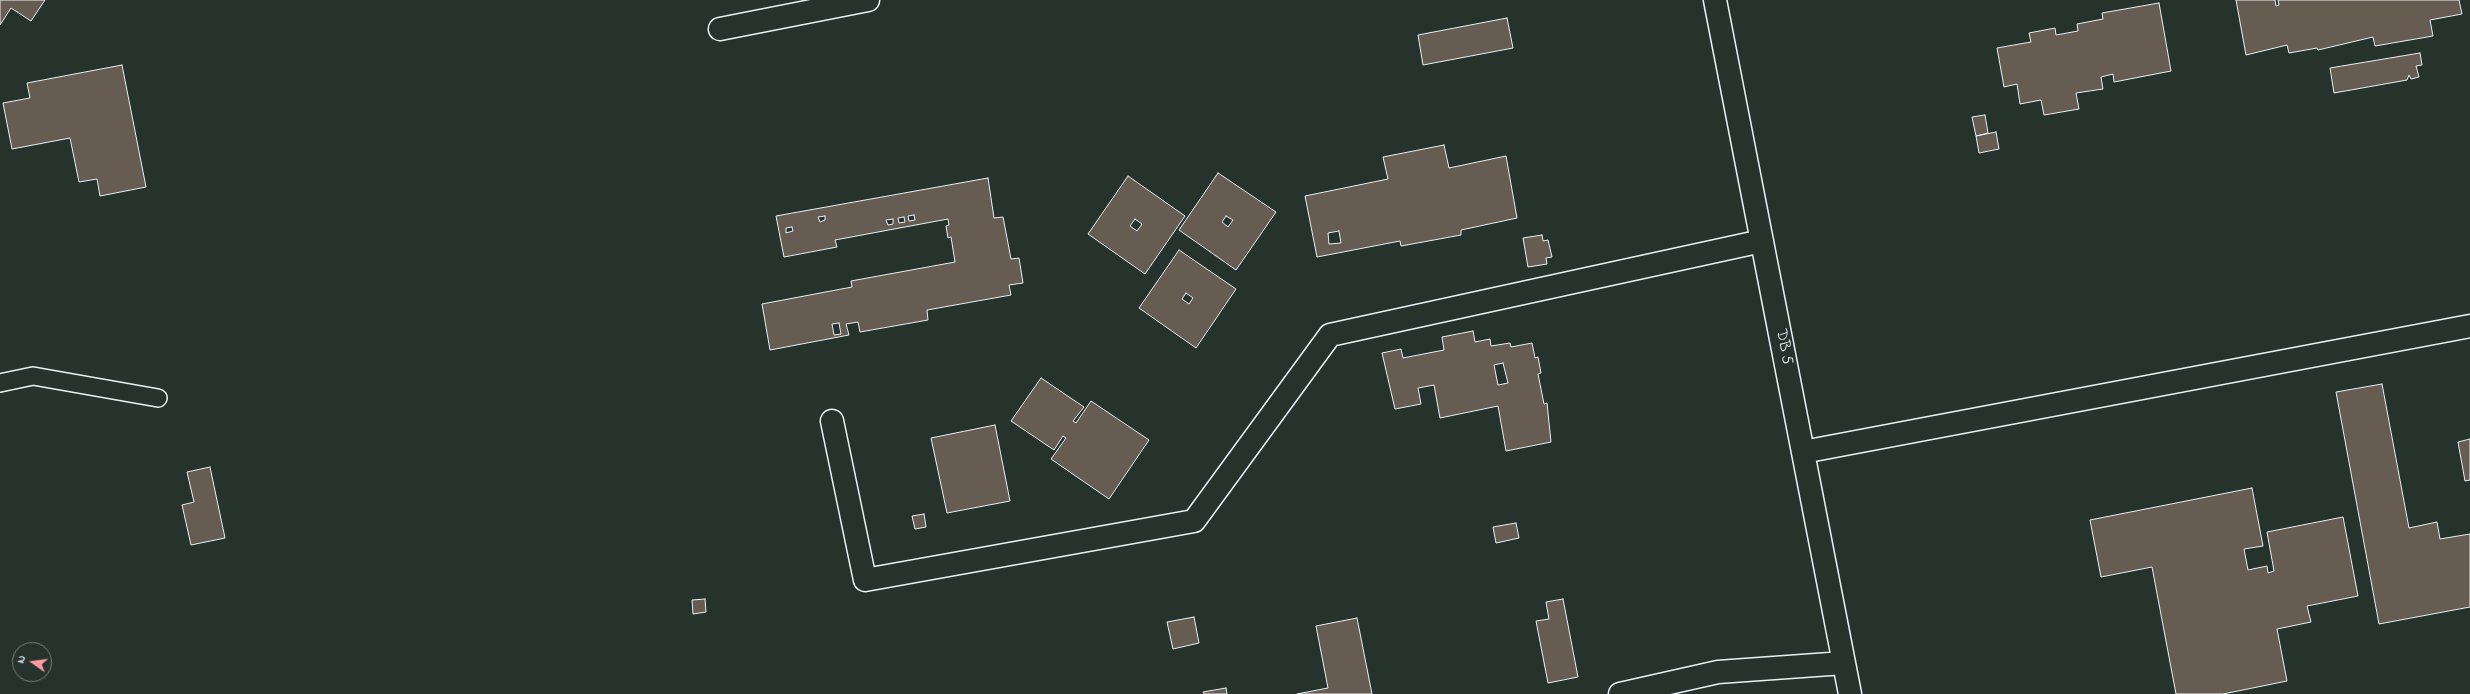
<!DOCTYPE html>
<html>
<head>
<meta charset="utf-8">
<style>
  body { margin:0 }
  #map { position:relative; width:2470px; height:694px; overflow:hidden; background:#26332d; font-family:"Indie Flower",sans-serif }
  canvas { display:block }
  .north { position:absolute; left:12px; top:642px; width:40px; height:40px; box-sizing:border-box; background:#26332d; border:1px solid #747f7e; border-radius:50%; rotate:284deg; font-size:11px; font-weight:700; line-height:16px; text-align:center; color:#e8f1f8 }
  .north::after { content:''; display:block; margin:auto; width:14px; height:18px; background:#ff9aa2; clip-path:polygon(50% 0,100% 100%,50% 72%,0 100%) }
</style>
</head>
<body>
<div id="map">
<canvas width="2470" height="694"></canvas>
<div class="north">N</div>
</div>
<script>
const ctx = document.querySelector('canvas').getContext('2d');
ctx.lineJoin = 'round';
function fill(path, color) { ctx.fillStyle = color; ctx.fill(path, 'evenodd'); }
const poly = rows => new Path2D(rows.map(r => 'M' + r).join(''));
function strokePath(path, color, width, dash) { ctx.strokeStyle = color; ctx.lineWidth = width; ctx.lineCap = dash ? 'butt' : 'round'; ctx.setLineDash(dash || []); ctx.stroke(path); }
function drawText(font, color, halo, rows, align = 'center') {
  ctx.font = font + ' "Indie Flower",sans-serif'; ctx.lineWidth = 3.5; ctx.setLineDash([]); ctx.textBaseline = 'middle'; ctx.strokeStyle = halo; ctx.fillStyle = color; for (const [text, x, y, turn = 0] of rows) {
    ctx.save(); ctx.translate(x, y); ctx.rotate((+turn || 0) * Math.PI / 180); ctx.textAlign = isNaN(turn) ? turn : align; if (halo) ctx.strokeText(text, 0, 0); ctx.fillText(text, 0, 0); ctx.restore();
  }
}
const building = poly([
  [0,0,45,0,31,21,11,8,0,25,0,0],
  [2236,0,2275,0,2276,6,2279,5,2278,0,2459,0,2462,14,2430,20,2433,36,2375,46,2373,37,2318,50,2317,48,2289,53,2287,45,2246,55,2236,0],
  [2159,3,2171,71,2114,82,2113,74,2101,77,2103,89,2076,93,2079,109,2044,115,2041,100,2020,104,2017,84,2004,87,1997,48,2031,42,2029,33,2055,28,2056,35,2078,31,2077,24,2103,19,2102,13,2159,3],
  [1507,18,1513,48,1423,65,1418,35,1507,18],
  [2420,53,2422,65,2416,66,2419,77,2411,79,2409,75,2407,80,2334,93,2330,68,2420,53],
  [122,65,146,187,100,196,97,179,79,182,70,138,12,149,3,103,30,98,27,83,122,65],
  [1985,115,1988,133,1976,136,1972,117,1985,115],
  [1996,132,1999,149,1979,153,1976,136,1996,132],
  [1444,145,1449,168,1506,156,1517,218,1461,230,1461,235,1401,246,1400,241,1317,257,1305,196,1388,179,1383,157,1444,145],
  [1339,231,1341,243,1329,244,1328,233,1339,231],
  [1218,173,1276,212,1236,270,1179,230,1218,173],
  [1226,216,1233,220,1228,227,1222,222,1226,216],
  [1128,176,1185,216,1145,274,1088,234,1128,176],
  [1135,219,1142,224,1137,231,1130,226,1135,219],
  [988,178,994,218,1003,217,1011,259,1019,258,1023,283,1009,285,1011,295,927,310,928,320,860,332,858,322,846,324,849,335,770,350,762,304,852,287,851,281,955,262,951,237,948,238,946,226,949,225,948,219,835,240,837,247,784,257,776,216,988,178],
  [914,215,915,220,909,221,908,216,914,215],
  [825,216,825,220,820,222,818,217,825,216],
  [904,217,905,222,899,223,898,218,904,217],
  [893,219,893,224,888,225,886,220,893,219],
  [792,227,793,231,786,233,786,228,792,227],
  [839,323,841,334,834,335,832,324,839,323],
  [1542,235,1543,241,1548,240,1552,257,1546,258,1547,264,1528,267,1523,238,1542,235],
  [1179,250,1236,289,1196,348,1139,308,1179,250],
  [1186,293,1193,298,1189,304,1182,299,1186,293],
  [1473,331,1475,342,1490,339,1491,346,1510,343,1511,347,1532,343,1535,358,1538,357,1541,373,1538,374,1544,404,1547,403,1551,442,1506,451,1498,406,1440,418,1434,385,1418,388,1421,404,1395,409,1382,353,1401,349,1403,358,1444,350,1442,337,1473,331],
  [1503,363,1508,383,1498,385,1494,365,1503,363],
  [1041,378,1084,407,1073,421,1076,423,1091,401,1149,440,1109,499,1051,459,1066,438,1063,436,1054,450,1011,421,1041,378],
  [2382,384,2409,528,2437,522,2440,539,2470,534,2470,607,2379,624,2336,392,2382,384],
  [995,425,1010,501,947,513,931,438,995,425],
  [2470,439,2470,480,2465,481,2458,442,2470,439],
  [210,467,225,538,191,545,182,505,194,502,187,472,210,467],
  [2252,488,2263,546,2244,549,2248,570,2267,566,2268,573,2274,571,2267,532,2343,517,2358,596,2307,606,2311,622,2277,629,2287,681,2223,694,2176,694,2152,567,2101,577,2090,520,2252,488],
  [924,514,926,527,915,529,912,516,924,514],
  [1516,523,1519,538,1496,543,1493,527,1516,523],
  [705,599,706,612,693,614,692,600,705,599],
  [1563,599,1578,677,1548,683,1536,621,1549,619,1546,602,1563,599],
  [1194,617,1199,643,1173,649,1167,622,1194,617],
  [1357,618,1372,694,1297,694,1328,688,1316,626,1357,618],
  [1226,688,1227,694,1204,694,1203,692,1226,688]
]);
const service = poly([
  [0,383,33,376,158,398]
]);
const minor = poly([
  [1715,0,1850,694],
  [720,29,868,0],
  [832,421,865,580,1194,521,1330,335,1762,241],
  [1803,452,2470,326],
  [1620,694,1718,672,1844,663]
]);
const streetNames = [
  ["DB 5",1783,347,79]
];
fill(building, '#665c52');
strokePath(building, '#e8f1f8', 1);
strokePath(service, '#e8f1f8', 20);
strokePath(minor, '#e8f1f8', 25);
strokePath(service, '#26332d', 17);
strokePath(minor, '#26332d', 22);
drawText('16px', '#e8f1f8', '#26332d', streetNames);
</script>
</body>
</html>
